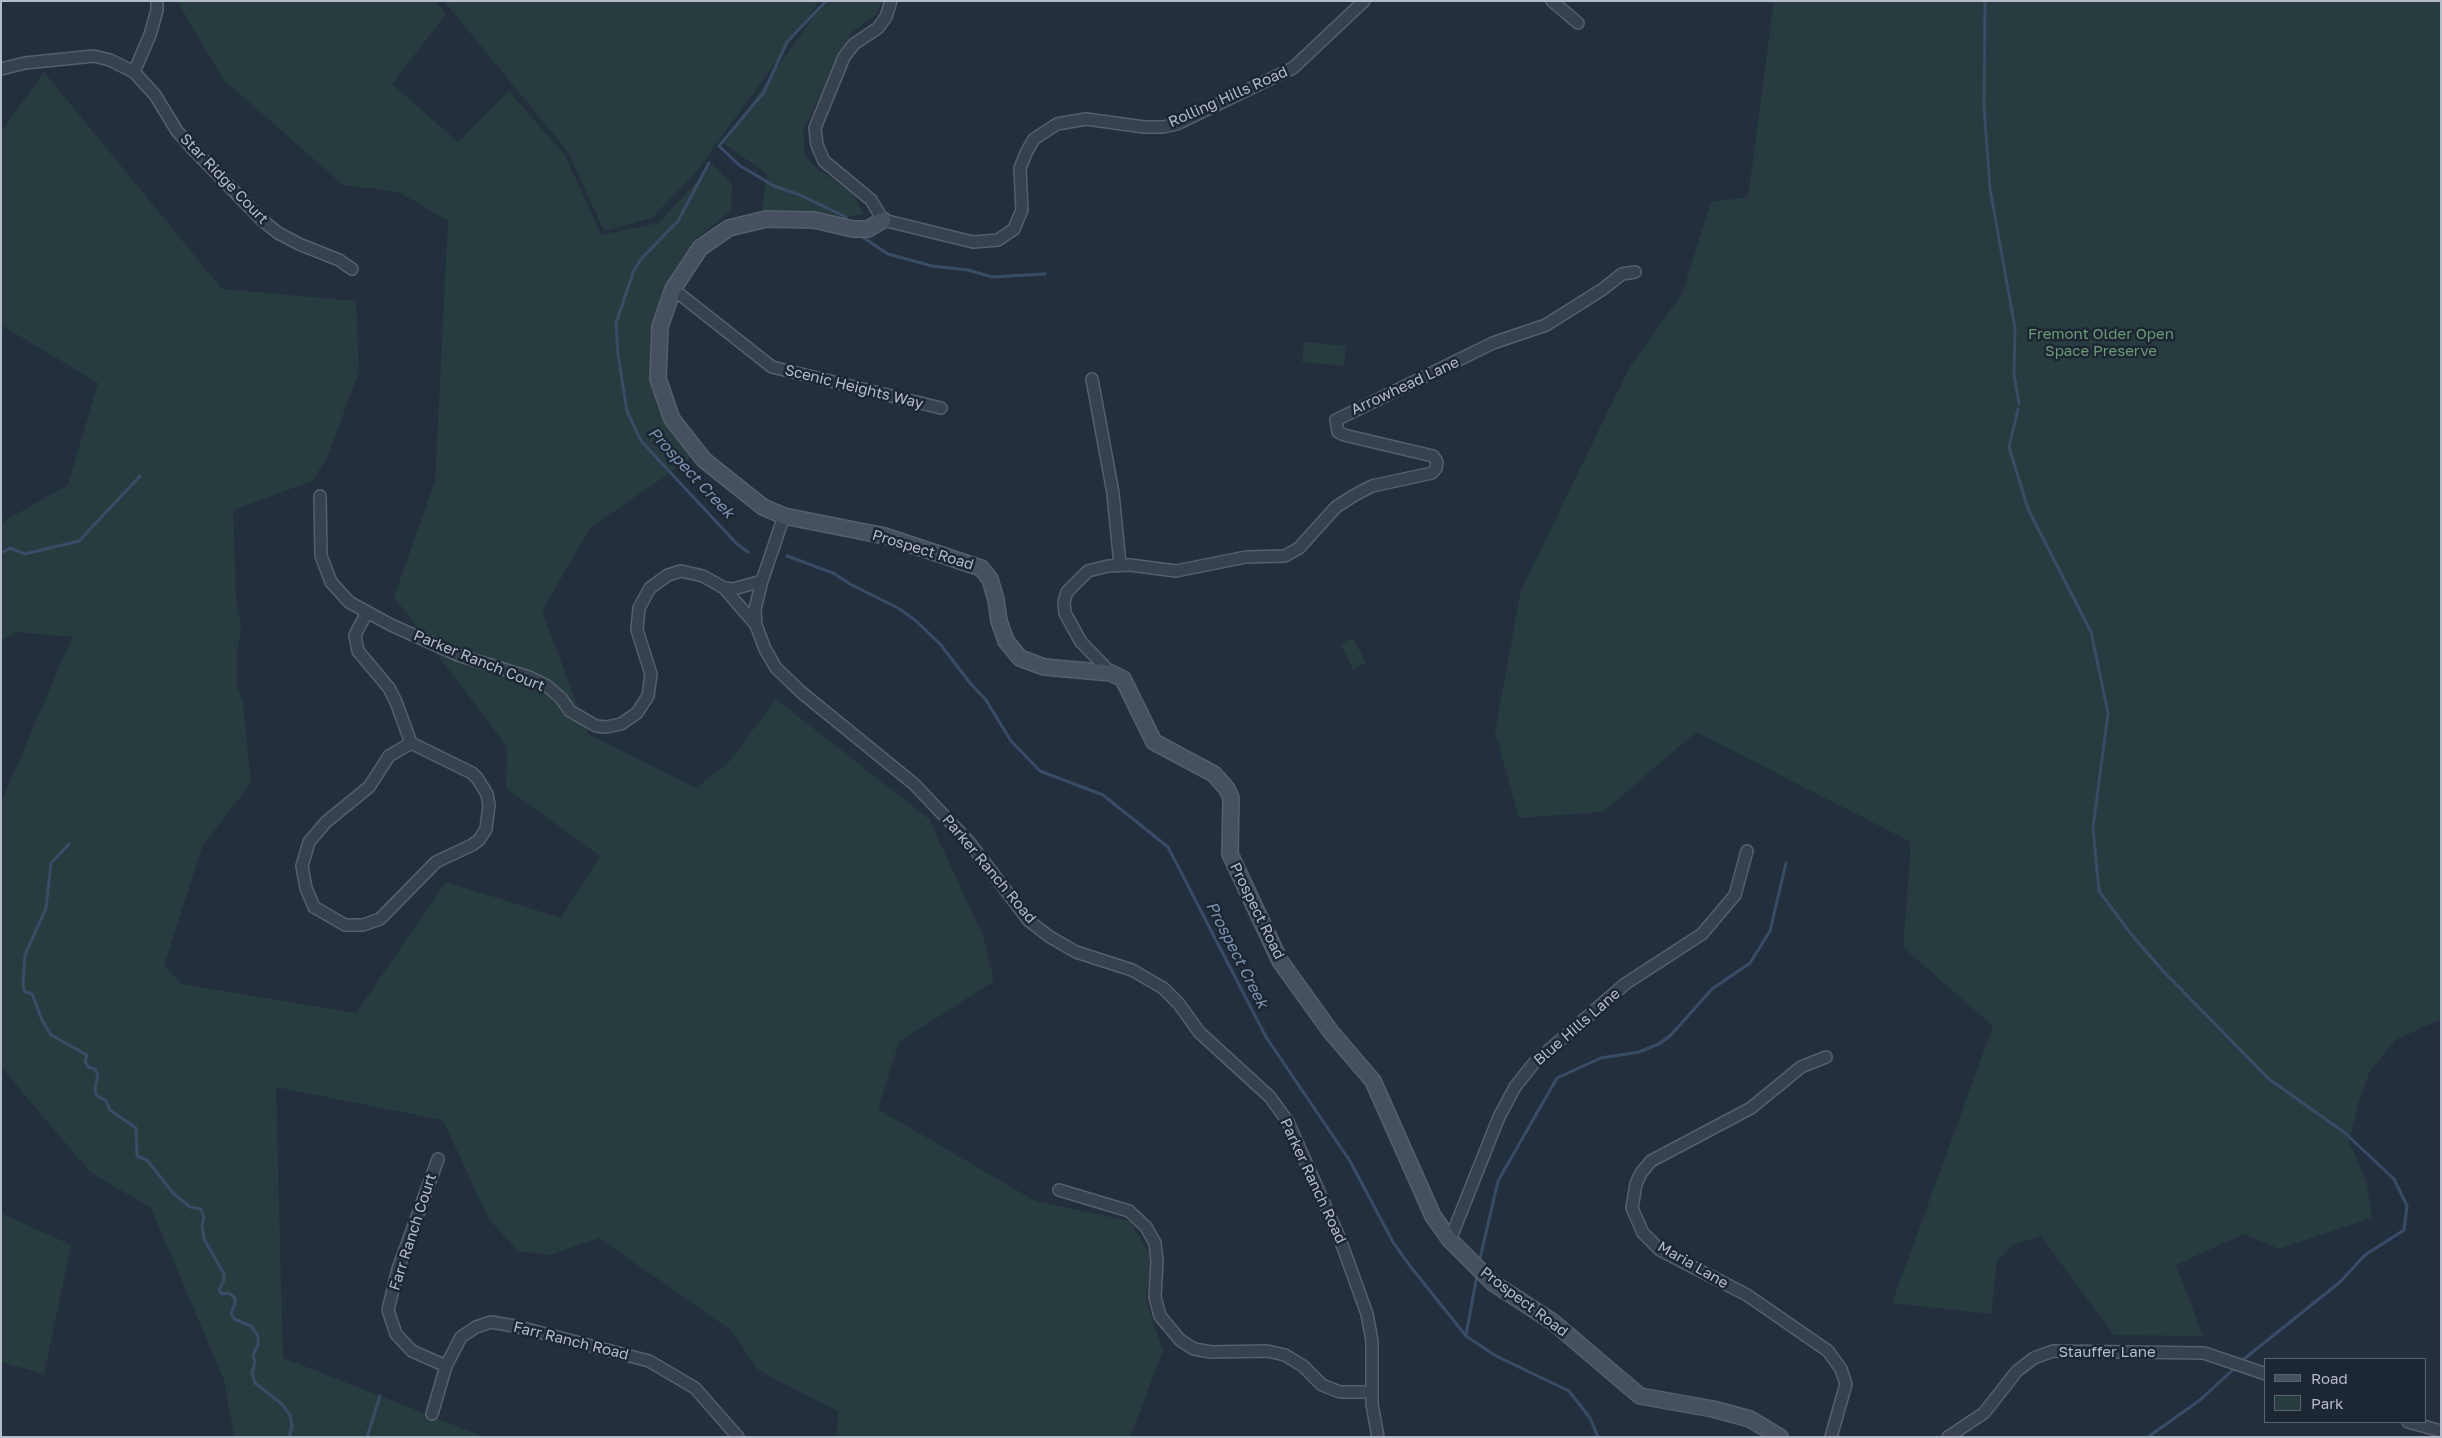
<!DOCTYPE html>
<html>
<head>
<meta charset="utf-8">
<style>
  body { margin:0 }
  #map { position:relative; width:2442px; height:1438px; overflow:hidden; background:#242f3e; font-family:"Golos Text",sans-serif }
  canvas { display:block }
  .frame { position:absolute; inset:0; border:2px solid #b4bcc9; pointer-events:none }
  .legend { position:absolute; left:2264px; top:1358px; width:162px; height:65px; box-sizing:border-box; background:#1d2633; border:1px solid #59626f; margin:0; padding:6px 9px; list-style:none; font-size:15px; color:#b4bcc9 }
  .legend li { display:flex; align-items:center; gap:10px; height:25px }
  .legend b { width:25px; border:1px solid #59626f }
</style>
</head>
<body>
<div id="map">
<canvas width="2442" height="1438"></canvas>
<div class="frame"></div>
<ul class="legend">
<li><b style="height:6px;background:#465061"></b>Road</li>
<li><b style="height:14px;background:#263c3f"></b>Park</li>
</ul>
</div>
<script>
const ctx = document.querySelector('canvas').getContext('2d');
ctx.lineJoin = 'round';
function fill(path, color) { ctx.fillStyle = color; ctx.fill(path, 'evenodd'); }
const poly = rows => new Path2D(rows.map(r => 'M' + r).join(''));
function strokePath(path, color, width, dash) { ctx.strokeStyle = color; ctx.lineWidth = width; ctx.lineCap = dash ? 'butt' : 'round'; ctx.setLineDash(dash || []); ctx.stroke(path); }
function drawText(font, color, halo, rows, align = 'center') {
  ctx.font = font + ' "Golos Text",sans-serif'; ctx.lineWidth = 5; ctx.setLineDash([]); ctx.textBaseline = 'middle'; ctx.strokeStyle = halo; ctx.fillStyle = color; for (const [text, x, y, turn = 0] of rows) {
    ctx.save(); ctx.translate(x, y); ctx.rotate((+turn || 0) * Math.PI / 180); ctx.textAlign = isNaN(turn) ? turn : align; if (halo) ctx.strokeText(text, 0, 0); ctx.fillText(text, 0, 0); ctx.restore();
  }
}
const green = poly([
  [177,1,436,1,446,14,392,84,458,142,509,91,565,155,601,235,659,223,712,164,732,184,731,211,692,242,665,286,653,328,651,382,666,425,691,458,590,528,542,611,588,734,696,788,728,763,776,699,929,819,983,936,994,981,899,1042,878,1109,1035,1201,1130,1221,1152,1259,1146,1300,1163,1351,1130,1437,836,1437,839,1412,758,1370,731,1330,599,1238,550,1255,518,1251,488,1218,443,1120,276,1087,283,1358,485,1437,234,1437,224,1380,151,1208,90,1172,1,1067,1,803,72,637,17,632,1,641,1,523,68,485,98,383,1,325,1,132,44,72,222,289,356,301,359,371,327,458,312,481,233,510,236,598,241,628,237,653,237,685,243,703,251,783,202,847,164,966,182,984,356,1013,446,882,561,918,600,856,506,788,507,747,394,597,435,481,448,221,399,192,343,185,223,79],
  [444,1,820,1,696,172,652,218,604,231,568,152],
  [825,1,882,1,877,14,851,33,803,130,805,156,820,171,852,192,864,214,837,218,805,210,762,210,767,174,723,143],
  [1774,1,2441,1,2441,1019,2395,1040,2369,1073,2357,1108,2349,1142,2366,1180,2372,1218,2279,1249,2244,1234,2176,1265,2203,1336,2114,1335,2041,1236,2013,1245,1997,1261,1991,1314,1892,1303,1993,1026,1903,947,1911,842,1696,732,1603,812,1519,818,1495,732,1521,590,1629,368,1682,294,1711,202,1748,197],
  [1304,342,1346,346,1344,366,1302,362],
  [1353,638,1366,663,1353,669,1341,644],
  [1,1213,71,1245,44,1374,1,1362]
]);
const stream = poly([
  [826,1,787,42,764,92,719,146,739,165,774,186,800,195,846,217],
  [1985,1,1984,107,1990,189,2015,328,2014,374,2019,404],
  [709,163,678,221,642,258,634,270,616,323,618,355,627,411,641,441,737,544,748,552],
  [861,236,888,254,932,266,968,270,992,277,1045,274],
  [2018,409,2009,447,2028,509,2091,632,2108,713,2093,828,2099,891,2131,934,2163,971,2269,1079,2345,1133,2394,1179,2407,1206,2404,1230,2365,1255,2340,1282,2244,1359],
  [1,553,10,548,25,554,79,541,140,476],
  [787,556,833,573,850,584,898,608,915,620,941,645,970,683,986,700,1011,741,1040,771,1103,795,1168,847,1266,1037,1350,1161,1393,1242,1410,1266,1466,1336,1496,1356,1569,1391,1590,1418,1598,1437],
  [69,844,51,863,46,908,25,955,23,985,25,992,32,994,42,1020,51,1035,87,1055,85,1061,88,1067,95,1069,98,1075,95,1089,96,1095,106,1101,110,1110,136,1128,137,1156,147,1160,173,1193,190,1207,201,1209,204,1218,202,1226,204,1239,224,1274,224,1280,219,1290,222,1294,229,1293,235,1298,235,1304,231,1313,234,1319,251,1326,258,1336,258,1345,253,1355,255,1362,252,1373,255,1383,282,1404,290,1415,292,1427,289,1437],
  [1479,1263,1498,1181,1557,1078,1601,1058,1639,1052,1659,1044,1671,1035,1712,989,1750,963,1770,931,1786,863],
  [1466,1335,1477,1275],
  [367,1437,380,1396],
  [2148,1437,2200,1400,2236,1367]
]);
const street = poly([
  [891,1,886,17,878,28,854,44,844,57,815,128,817,145,824,161,871,200,883,220,973,242,998,240,1014,229,1022,210,1020,168,1027,151,1034,139,1057,124,1086,119,1144,127,1163,127,1177,124,1293,68,1364,1],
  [1552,1,1578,23],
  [1,69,25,63,94,56,110,60,134,72,155,95,177,131,191,147,262,220,278,233,299,244,339,260,352,269],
  [134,72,150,35,157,10,157,1],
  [673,289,772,367,941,408],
  [1092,379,1113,493,1120,565],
  [320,496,321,556,331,582,349,602,391,625,458,655,529,677,547,686,561,698,570,711,596,726,606,727,621,724,637,713,648,696,651,674,637,630,639,608,650,588,668,575,681,571,703,576,724,588,733,589,762,581],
  [784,516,762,581,755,609,756,625,765,649,776,668,801,692,914,784,969,842,1029,921,1050,937,1076,952,1132,970,1163,988,1179,1004,1199,1032,1270,1097,1288,1122,1340,1239,1367,1314,1372,1341,1372,1404,1378,1437],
  [724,588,756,625],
  [367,612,355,635,358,651,389,688,396,702,411,743],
  [1111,673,1081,642,1065,613,1064,602,1067,592,1088,571,1108,566,1130,565,1176,571,1246,557,1285,556,1299,548,1336,507,1353,496,1372,486,1432,473,1436,468,1437,462,1433,456,1344,435,1338,432,1336,420,1493,343,1546,325,1603,289,1622,274,1635,272],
  [411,743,472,773,477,778,487,794,489,805,486,829,479,840,472,845,436,862,380,919,363,925,345,925,314,907,306,888,302,866,309,842,326,822,369,787,389,756,411,743],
  [1826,1057,1801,1067,1751,1108,1651,1161,1641,1173,1636,1184,1632,1208,1643,1233,1660,1250,1747,1295,1828,1351,1841,1369,1846,1384,1831,1437],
  [438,1159,398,1269,388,1310,396,1334,412,1351,446,1366],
  [1059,1190,1129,1211,1146,1227,1155,1243,1157,1261,1155,1297,1160,1316,1180,1340,1194,1349,1211,1352,1267,1351,1285,1355,1303,1366,1322,1385,1340,1392,1372,1392],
  [1450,1240,1499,1117,1515,1087,1534,1063,1625,984,1702,934,1735,895,1747,851],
  [432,1414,446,1366,461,1337,476,1327,491,1322,515,1326,649,1361,695,1388,738,1437],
  [2408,1422,2441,1431],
  [1948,1437,1984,1413,2017,1371,2034,1358,2053,1351,2204,1353,2266,1374]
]);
const secondary = poly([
  [883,220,868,229,853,229,814,220,766,219,729,228,700,248,673,289,660,327,658,379,672,419,704,460,763,507,784,516,885,536,981,568,990,579,996,600,999,621,1006,641,1020,658,1044,667,1111,673,1123,679,1154,742,1214,774,1227,789,1231,798,1230,854,1280,961,1331,1032,1373,1081,1433,1216,1450,1240,1493,1283,1553,1322,1640,1396,1713,1409,1750,1419,1780,1437]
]);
const streetNames = [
  ["Rolling Hills Road",1228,97,-24],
  ["Star Ridge Court",224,179,46],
  ["Arrowhead Lane",1405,386,-25],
  ["Scenic Heights Way",854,387,14],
  ["Prospect Road",923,550,17],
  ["Parker Ranch Court",479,661,22],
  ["Parker Ranch Road",989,869,50],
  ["Prospect Road",1257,911,64],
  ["Blue Hills Lane",1577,1027,-41],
  ["Parker Ranch Road",1313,1181,65],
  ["Farr Ranch Court",413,1232,-72],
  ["Maria Lane",1693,1265,30],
  ["Prospect Road",1524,1302,37],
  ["Farr Ranch Road",571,1341,14],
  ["Stauffer Lane",2107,1352]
];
const parkNames = [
  ["Fremont Older Open",2101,334],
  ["Space Preserve",2101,351]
];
const waterNames = [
  ["Prospect Creek",691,473,47],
  ["Prospect Creek",1237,955,63]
];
fill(green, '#263c3f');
strokePath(stream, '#394c67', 3);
strokePath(street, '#565f6c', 14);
strokePath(secondary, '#565f6c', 18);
strokePath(street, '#38414e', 11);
strokePath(secondary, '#465061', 15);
drawText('15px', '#b4bcc9', '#1d2633', streetNames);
drawText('15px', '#6b9a76', '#1d2633', parkNames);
drawText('italic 16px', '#7c92b1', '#1d2633', waterNames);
</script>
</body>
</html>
